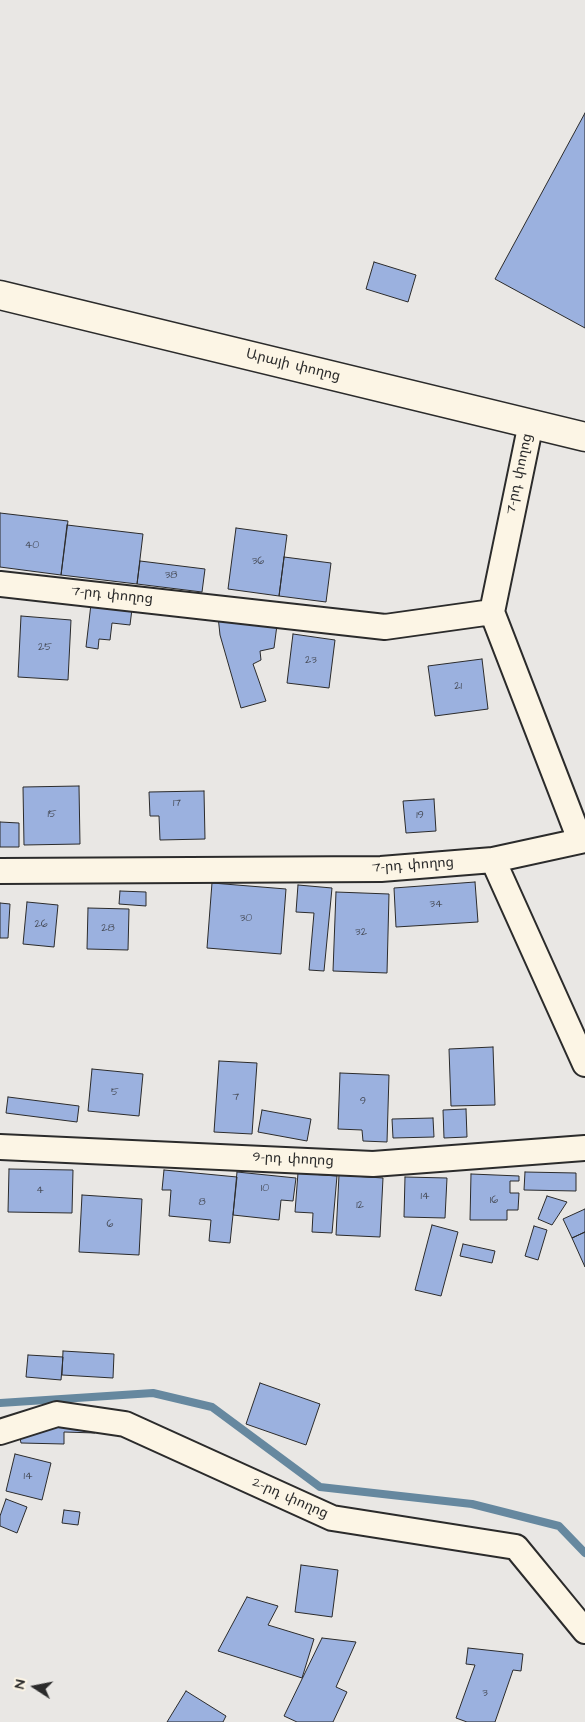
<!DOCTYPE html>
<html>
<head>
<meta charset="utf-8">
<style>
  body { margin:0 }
  #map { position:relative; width:585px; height:1722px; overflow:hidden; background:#e9e7e4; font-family:"Architects Daughter",sans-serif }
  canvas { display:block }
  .north { position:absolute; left:10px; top:1662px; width:50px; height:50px; -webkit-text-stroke:4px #fcf5e5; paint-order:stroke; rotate:281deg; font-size:14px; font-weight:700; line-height:20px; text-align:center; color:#2b2b2b }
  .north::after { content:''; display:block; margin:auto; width:18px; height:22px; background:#2b2b2b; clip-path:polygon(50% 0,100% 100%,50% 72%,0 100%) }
</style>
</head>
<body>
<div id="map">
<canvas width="585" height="1722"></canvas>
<div class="north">N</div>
</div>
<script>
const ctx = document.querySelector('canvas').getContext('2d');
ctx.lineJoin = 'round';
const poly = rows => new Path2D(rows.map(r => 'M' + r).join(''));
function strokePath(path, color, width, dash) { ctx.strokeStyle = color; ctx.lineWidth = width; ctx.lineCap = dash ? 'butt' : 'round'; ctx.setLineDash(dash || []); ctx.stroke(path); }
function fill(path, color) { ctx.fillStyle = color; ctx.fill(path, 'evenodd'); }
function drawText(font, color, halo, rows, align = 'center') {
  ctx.font = font + ' "Architects Daughter","Noto Sans Armenian",sans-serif'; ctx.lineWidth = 4.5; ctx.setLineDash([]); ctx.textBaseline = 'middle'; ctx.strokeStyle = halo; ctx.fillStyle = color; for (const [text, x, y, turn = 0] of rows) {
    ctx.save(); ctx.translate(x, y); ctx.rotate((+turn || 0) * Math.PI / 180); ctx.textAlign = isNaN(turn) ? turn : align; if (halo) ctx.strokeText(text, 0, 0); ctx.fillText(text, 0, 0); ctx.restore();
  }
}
const stream = poly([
  [0,1403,153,1393,212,1407,320,1487,472,1504,559,1526,585,1553]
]);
const building = poly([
  [585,113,585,328,495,279,585,113],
  [374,262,416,275,408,302,366,289,374,262],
  [0,513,68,521,61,575,0,567,0,513],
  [67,525,143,534,137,584,61,575,67,525],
  [236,528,287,535,279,596,228,589,236,528],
  [284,557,331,563,326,602,279,596,284,557],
  [140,561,205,569,202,592,137,584,140,561],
  [91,604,132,609,130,625,112,623,110,640,99,639,98,649,86,647,91,604],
  [21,616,71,620,68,680,18,677,21,616],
  [218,616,277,625,274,648,260,651,261,660,253,664,266,701,241,708,220,635,218,616],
  [293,634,335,640,329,688,287,683,293,634],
  [482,659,488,709,435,716,428,666,482,659],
  [79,786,80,844,24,845,23,787,79,786],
  [204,791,205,839,160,840,159,816,150,816,149,792,204,791],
  [434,799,436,831,406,833,403,801,434,799],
  [0,822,19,823,19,847,0,847,0,822],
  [475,882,478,922,396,927,394,888,475,882],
  [212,883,286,889,281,954,207,948,212,883],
  [298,885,332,888,324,971,309,970,314,913,296,912,298,885],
  [120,891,146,892,146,906,119,904,120,891],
  [336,892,389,894,387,973,333,971,336,892],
  [27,902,58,905,54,947,23,944,27,902],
  [0,903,10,904,8,938,0,938,0,903],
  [88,908,129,909,128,950,87,949,88,908],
  [493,1047,495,1105,451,1106,449,1049,493,1047],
  [219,1061,257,1063,252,1134,214,1132,219,1061],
  [92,1069,143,1074,139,1116,88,1111,92,1069],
  [340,1073,389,1075,387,1142,363,1141,362,1130,338,1129,340,1073],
  [8,1097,79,1106,77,1122,6,1113,8,1097],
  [466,1109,467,1137,444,1138,443,1110,466,1109],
  [262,1110,311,1119,307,1141,258,1132,262,1110],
  [433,1118,434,1137,393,1138,392,1119,433,1118],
  [9,1169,73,1170,72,1213,8,1212,9,1169],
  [164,1170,237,1177,230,1243,209,1241,211,1220,169,1216,171,1190,162,1190,164,1170],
  [237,1172,296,1178,293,1201,281,1200,279,1220,233,1215,237,1172],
  [525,1172,576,1173,576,1191,524,1190,525,1172],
  [298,1173,337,1176,332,1233,312,1232,313,1213,295,1212,298,1173],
  [471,1174,519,1176,519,1181,510,1181,510,1193,519,1193,518,1210,507,1210,507,1220,470,1220,471,1174],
  [339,1175,383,1178,380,1237,336,1235,339,1175],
  [405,1177,447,1178,445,1218,404,1217,405,1177],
  [82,1195,142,1199,139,1255,79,1252,82,1195],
  [547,1196,567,1202,552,1225,538,1219,547,1196],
  [585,1209,585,1232,572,1238,563,1219,585,1209],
  [432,1225,458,1232,441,1296,415,1290,432,1225],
  [534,1226,547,1230,538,1260,525,1256,534,1226],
  [585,1232,585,1267,572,1238,585,1232],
  [463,1244,495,1251,492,1263,460,1256,463,1244],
  [63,1351,114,1354,113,1378,62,1375,63,1351],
  [28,1355,63,1357,61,1380,26,1377,28,1355],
  [260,1383,320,1404,306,1445,246,1424,260,1383],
  [95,1420,95,1433,64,1432,64,1444,21,1443,18,1428,95,1420],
  [15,1454,51,1463,42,1500,6,1491,15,1454],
  [6,1499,27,1507,17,1533,0,1526,0,1516,6,1499],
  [64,1510,80,1512,78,1525,62,1523,64,1510],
  [301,1565,338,1570,332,1617,295,1612,301,1565],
  [247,1597,278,1606,268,1625,314,1639,302,1678,218,1651,247,1597],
  [322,1638,356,1642,336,1687,347,1692,333,1722,297,1722,284,1716,322,1638],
  [468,1648,523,1654,521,1671,513,1670,495,1722,467,1722,456,1718,475,1665,466,1664,468,1648],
  [186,1691,226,1716,223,1722,167,1722,186,1691]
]);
const minor = poly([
  [531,423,492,612,580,840],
  [0,584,385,627,492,612],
  [493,860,585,1064],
  [0,871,381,869,493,860,585,840],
  [0,1147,373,1164,585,1148],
  [0,1432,57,1414,125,1424,332,1518,516,1547,585,1631]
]);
const secondary = poly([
  [0,295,585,437]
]);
const numberNames = [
  ["40",32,546],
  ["36",258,562],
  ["38",171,576],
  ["25",45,648],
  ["23",311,661],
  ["21",458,687],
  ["17",177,804],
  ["15",52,815],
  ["19",420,816],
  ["34",436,905],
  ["30",246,919],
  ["26",41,925],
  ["28",108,929],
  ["32",361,933],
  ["5",115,1093],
  ["7",236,1098],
  ["9",363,1102],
  ["10",265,1189],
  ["4",40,1191],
  ["14",425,1197],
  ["16",494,1201],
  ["8",202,1203],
  ["12",360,1206],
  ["6",110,1225],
  ["14",28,1477],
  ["3",485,1694]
];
const streetNames = [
  ["Արայի փողոց",293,366,14],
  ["7-րդ փողոց",520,474,-78],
  ["7-րդ փողոց",112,596,6],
  ["7-րդ փողոց",413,866,-4],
  ["9-րդ փողոց",293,1160,3],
  ["2-րդ փողոց",290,1499,24]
];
strokePath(stream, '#66889f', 8);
fill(building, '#9bb1df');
strokePath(building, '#2b2b2b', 1);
strokePath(minor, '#2b2b2b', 28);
strokePath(secondary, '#2b2b2b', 31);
strokePath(minor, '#fcf5e5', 24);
strokePath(secondary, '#fcf5e5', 28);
drawText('11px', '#474c58', null, numberNames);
drawText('14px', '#2b2b2b', '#fcf5e5', streetNames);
</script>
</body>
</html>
